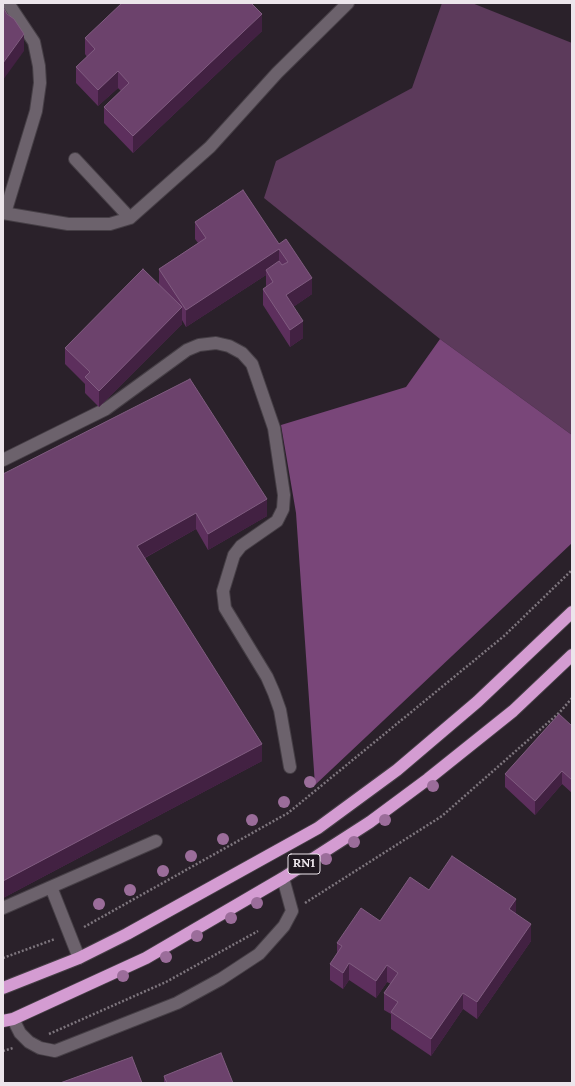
<!DOCTYPE html>
<html>
<head>
<meta charset="utf-8">
<style>
  body { margin:0 }
  #map { position:relative; width:575px; height:1086px; overflow:hidden; background:#2a212a; font-family:Lora,serif }
  canvas { display:block }
  .frame { position:absolute; inset:0; border:4px solid #ece5eb; pointer-events:none }
</style>
</head>
<body>
<div id="map">
<canvas width="575" height="1086"></canvas>
<div class="frame"></div>
</div>
<script>
const ctx = document.querySelector('canvas').getContext('2d');
ctx.lineJoin = 'round';
function fill(path, color) { ctx.fillStyle = color; ctx.fill(path, 'evenodd'); }
const poly = rows => new Path2D(rows.map(r => 'M' + r).join(''));
function strokePath(path, color, width, dash) { ctx.strokeStyle = color; ctx.lineWidth = width; ctx.lineCap = dash ? 'butt' : 'round'; ctx.setLineDash(dash || []); ctx.stroke(path); }
function drawText(font, color, halo, rows, align = 'center') {
  ctx.font = font + ' Lora,serif'; ctx.lineWidth = 3; ctx.setLineDash([]); ctx.textBaseline = 'middle'; ctx.strokeStyle = halo; ctx.fillStyle = color; for (const [text, x, y, turn = 0] of rows) {
    ctx.save(); ctx.translate(x, y); ctx.rotate((+turn || 0) * Math.PI / 180); ctx.textAlign = isNaN(turn) ? turn : align; if (halo) ctx.strokeText(text, 0, 0); ctx.fillText(text, 0, 0); ctx.restore();
  }
}
const green = poly([
  [442,3,472,3,572,43,572,435,440,339,264,198,276,161,412,88]
]);
const forest = poly([
  [440,339,572,435,572,543,315,785,296,513,281,425,406,387]
]);
const path = poly([
  [305,903,442,816,560,712,572,698],
  [84,927,288,813,504,636,572,570],
  [3,958,55,939],
  [49,1034,166,982,258,931],
  [3,1051,13,1048]
]);
const minor = poly([
  [75,159,130,218],
  [3,213,68,224,110,224,130,218,210,147,277,73,348,3],
  [5,213,36,111,40,83,39,66,34,42,8,3],
  [3,460,106,409,187,350,199,345,216,343,229,346,242,353,252,364,274,428,284,495,283,509,277,521,241,546,234,555,223,591,225,608,267,677,274,693,280,710,290,767],
  [51,887,79,958],
  [3,908,156,841],
  [13,1019,20,1033,29,1042,40,1048,55,1051,177,1003,221,979,259,954,284,926,292,911,283,878]
]);
const highway = poly([
  [3,988,79,958,127,934,318,828,397,770,477,702,572,612],
  [3,1021,13,1019,146,958,283,878,370,822,428,779,513,711,572,655]
]);
const trees = [
  [310,782],
  [433,786],
  [284,802],
  [252,820],
  [385,820],
  [223,839],
  [354,842],
  [191,856],
  [326,859],
  [163,871],
  [130,890],
  [257,903],
  [99,904],
  [231,918],
  [197,936],
  [166,957],
  [123,976]
];
const wall = poly([
  [262,31,133,153,104,123,104,107,121,91,118,88,98,106,76,83,76,67,87,57,85,54,85,38],
  [243,190,312,294,293,307,303,338,290,347,263,305,263,289,266,287,266,275,186,327,182,320,182,324,99,407,85,393,85,384,65,364,65,348,159,285,159,269,198,243,195,239,195,222],
  [3,474,267,516,208,550,196,529,145,558,262,761,3,898],
  [572,726,572,793,562,784,535,815,505,787,505,774],
  [429,890,516,914,531,941,477,1019,463,1009,431,1056,391,1029,391,1014,384,1010,384,993,391,984,387,982,376,998,349,980,343,989,330,980,330,964,337,953,337,943,380,921],
  [164,1076,233,1083,164,1083]
]);
const shadedWall = poly([
  [262,14,262,31,133,153,133,136],
  [24,34,24,51,3,80,3,63],
  [118,71,118,88,98,106,98,90],
  [279,249,279,266,266,270,266,275,186,327,186,310],
  [312,278,312,294,286,312,286,295],
  [182,307,182,324,99,407,99,391],
  [303,321,303,338,290,347,290,330],
  [267,499,267,516,208,550,208,534],
  [196,513,196,529,137,562,137,546],
  [262,744,262,761,3,898,3,881],
  [562,771,562,784,535,815,535,801],
  [516,899,516,916,509,909],
  [531,924,531,941,477,1019,477,1002],
  [349,963,349,980,343,989,343,973],
  [387,965,387,982,376,998,376,981],
  [463,993,463,1009,431,1056,431,1039]
]);
const building = poly([
  [122,3,251,3,262,14,133,136,104,107,129,83,118,71,98,90,76,67,95,49,85,38,122,3],
  [3,7,7,14,14,19,24,34,3,63,3,7],
  [243,190,279,244,286,239,312,278,286,295,303,321,290,330,263,289,273,282,266,270,279,261,282,265,288,262,279,249,186,310,159,269,206,238,195,222,243,190],
  [143,269,182,307,99,391,85,377,90,372,65,348,143,269],
  [190,379,267,499,208,534,196,513,137,546,262,744,3,881,3,474,190,379],
  [559,714,572,726,572,780,562,771,535,801,505,774,559,714],
  [452,856,516,899,509,909,531,924,477,1002,463,993,431,1039,391,1012,398,1002,384,993,398,973,387,965,376,981,349,963,343,973,330,964,342,946,337,943,361,908,380,921,410,877,429,890,452,856],
  [221,1053,233,1083,167,1083,164,1076,221,1053],
  [132,1057,142,1083,60,1083,132,1057]
]);
const shields = [
  [304,864,32]
];
const shieldNames = [
  ["RN1",304,864]
];
fill(green, '#5c3a5b');
fill(forest, '#794679');
strokePath(minor, '#463f46', 14);
strokePath(highway, '#463f46', 14);
strokePath(path, '#7e767e', 2.5, [2, 2]);
strokePath(minor, '#6c626c', 12);
strokePath(highway, '#d49cd2', 12);
ctx.fillStyle = '#9b6d9a';
for (const [x, y] of trees) { ctx.beginPath(); ctx.arc(x, y, 6, 0, 2 * Math.PI); ctx.fill(); }
fill(wall, '#5d2f5d');
fill(shadedWall, '#422142');
fill(building, '#6c426c');
strokePath(building, '#805c80', 1);
for (const [x, y, w] of shields) { const box = new Path2D(); box.roundRect(x - w / 2, y - 10, w, 20, 3); ctx.fillStyle = '#201820'; ctx.fill(box); strokePath(box, '#ece5eb', 1); }
drawText('bold 12px', '#ece5eb', null, shieldNames);
</script>
</body>
</html>
